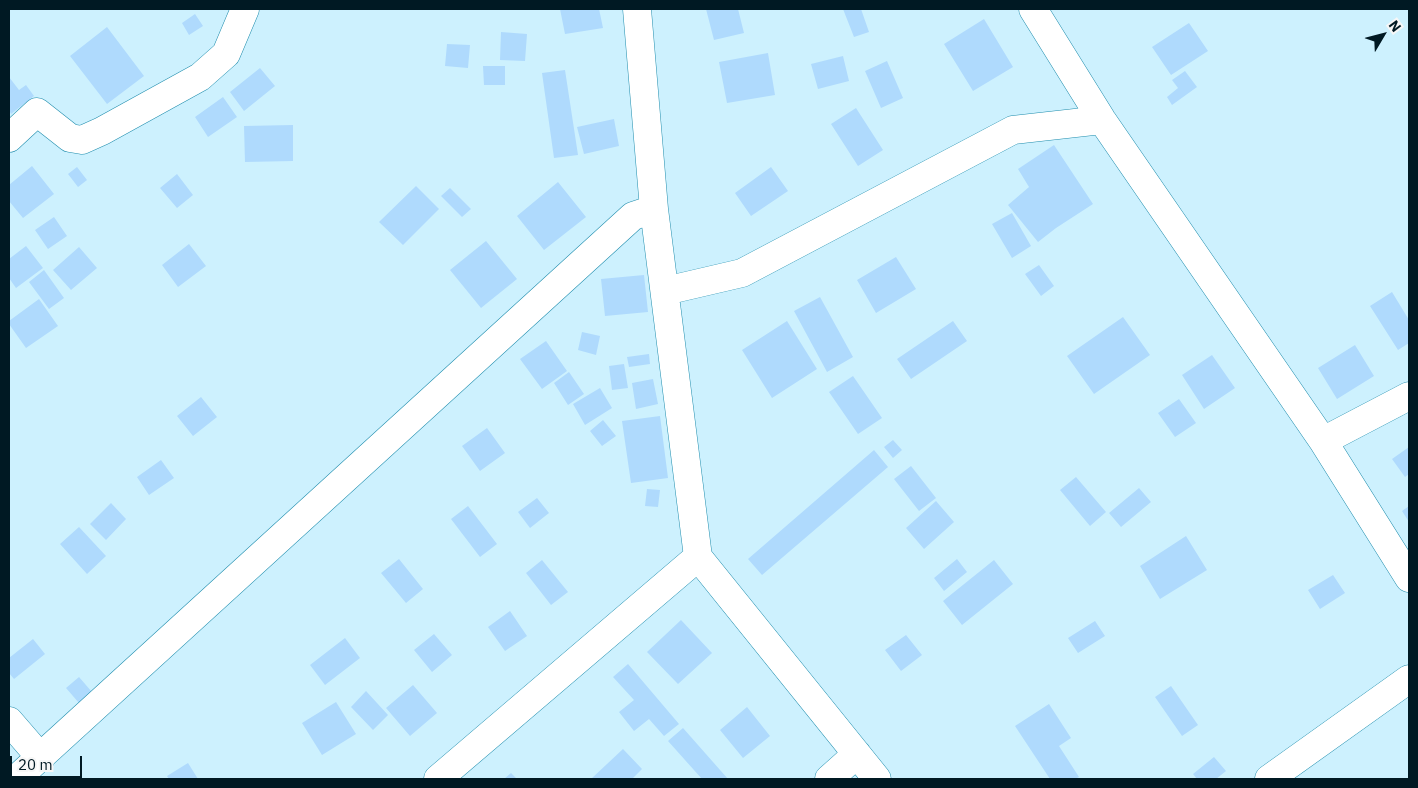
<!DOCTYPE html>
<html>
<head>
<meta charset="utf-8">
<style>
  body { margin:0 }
  #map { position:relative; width:1418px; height:788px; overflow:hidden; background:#cdf1fe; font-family:"IBM Plex Sans",sans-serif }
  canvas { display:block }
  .frame { position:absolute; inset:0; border:10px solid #001923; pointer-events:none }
  .north { position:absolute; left:1358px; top:10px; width:50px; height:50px; -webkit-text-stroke:4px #f7f7f7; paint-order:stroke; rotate:53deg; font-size:14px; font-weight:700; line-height:20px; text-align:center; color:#001923 }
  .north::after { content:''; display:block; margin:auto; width:18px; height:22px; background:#001923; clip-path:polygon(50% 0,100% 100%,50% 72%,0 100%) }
  .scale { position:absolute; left:10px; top:756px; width:72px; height:22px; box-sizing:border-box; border:2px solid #001923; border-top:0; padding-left:6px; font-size:15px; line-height:18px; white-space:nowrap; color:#001923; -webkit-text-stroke:4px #f7f7f7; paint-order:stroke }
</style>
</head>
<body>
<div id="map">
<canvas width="1418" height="788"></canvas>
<div class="frame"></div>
<div class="north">N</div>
<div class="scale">20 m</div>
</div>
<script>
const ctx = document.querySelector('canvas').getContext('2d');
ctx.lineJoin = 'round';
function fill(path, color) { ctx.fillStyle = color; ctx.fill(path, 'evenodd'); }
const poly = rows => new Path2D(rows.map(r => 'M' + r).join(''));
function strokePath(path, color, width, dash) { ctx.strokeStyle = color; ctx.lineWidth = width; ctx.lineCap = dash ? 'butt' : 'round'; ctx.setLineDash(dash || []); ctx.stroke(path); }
const building = poly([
  [560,9,599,9,603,28,565,34],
  [706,9,738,9,744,33,714,40],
  [843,9,861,9,869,32,854,37],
  [195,14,203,26,189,35,182,23],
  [984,19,1013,67,973,91,944,44],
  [1189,23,1208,51,1171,75,1152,47],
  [107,27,144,76,107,104,70,56],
  [501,32,527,34,525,61,500,60],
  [447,44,470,45,468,68,445,66],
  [768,53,775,95,727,103,719,62],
  [843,56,849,81,818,89,811,64],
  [887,61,903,98,881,108,865,71],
  [483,66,505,66,505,85,484,85],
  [260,68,275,86,244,111,230,92],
  [565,70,578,155,554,158,542,73],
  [1185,71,1197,87,1172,105,1167,97,1178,88,1172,80],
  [9,77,19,90,26,85,34,96,11,114,9,110],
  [223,97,237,117,208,137,195,117],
  [856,108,883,150,858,166,831,124],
  [614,119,619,146,584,154,577,127],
  [293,125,293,161,245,162,244,126],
  [1054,145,1093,204,1056,228,1038,242,1008,205,1029,187,1018,169],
  [32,166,54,194,23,218,9,201,9,185],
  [77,167,87,180,78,187,68,174],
  [771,167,788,191,751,216,735,193],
  [177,174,193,195,177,208,160,188],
  [558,182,586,217,544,250,517,216],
  [416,186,439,209,403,245,379,222],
  [450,188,471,209,462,217,441,196],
  [1012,213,1031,246,1012,258,992,224],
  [54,217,67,236,48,249,35,230],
  [486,241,517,279,481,308,450,270],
  [189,244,206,266,178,287,162,265],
  [26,246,43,268,16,288,9,278,9,259],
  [79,247,97,268,71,290,53,270],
  [896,257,916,289,876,313,857,280],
  [1039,265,1054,286,1041,296,1025,274],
  [44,270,64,298,49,309,29,282],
  [644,275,648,312,605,316,601,279],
  [1392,292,1409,320,1409,343,1398,350,1370,306],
  [820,297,853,357,827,372,794,311],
  [39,299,58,326,26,348,9,324,9,321],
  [1123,317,1150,355,1094,394,1067,356],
  [787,321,817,369,772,398,742,350],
  [953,321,967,341,911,379,897,359],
  [582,332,600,336,596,355,578,350],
  [546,341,567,371,542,389,520,359],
  [1355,345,1374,376,1337,399,1318,368],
  [649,354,650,364,629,367,627,357],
  [1212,355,1235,388,1204,409,1182,375],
  [624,364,628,388,612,390,609,366],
  [569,372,584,394,568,405,554,383],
  [853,376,882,418,858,434,829,392],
  [653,379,658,404,636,409,632,383],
  [600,388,612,408,585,425,573,404],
  [201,397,217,417,193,436,177,416],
  [1179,399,1196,423,1175,437,1158,413],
  [660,416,668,478,631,483,622,421],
  [603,420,616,436,602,446,590,431],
  [487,428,505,453,480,471,462,446],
  [893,440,902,450,893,458,884,447],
  [1409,447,1409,474,1405,477,1392,459],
  [874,450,888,467,762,575,748,559],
  [161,460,174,478,149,495,137,477],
  [911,466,936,498,919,511,894,479],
  [1076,477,1106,512,1090,526,1060,490],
  [1139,488,1151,502,1121,527,1109,513],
  [647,489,660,490,658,507,645,506],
  [537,498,549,513,530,528,518,512],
  [936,501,954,522,924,549,906,528],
  [111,503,126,519,106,540,90,524],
  [468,506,497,544,480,557,451,519],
  [1409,506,1409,522,1402,511],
  [79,527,106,556,87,574,60,544],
  [1186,536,1207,570,1160,599,1140,566],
  [399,559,423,589,406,603,381,573],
  [957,559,967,572,944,591,934,578],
  [542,560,568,592,551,605,526,573],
  [994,560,1013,584,962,625,943,601],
  [1333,575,1345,593,1320,609,1308,590],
  [510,611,527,636,505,651,488,627],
  [681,620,712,653,678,684,647,652],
  [1095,621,1105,636,1078,653,1068,638],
  [434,634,452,655,432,672,414,650],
  [906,635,922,655,901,671,885,650],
  [345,638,360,658,325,685,310,665],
  [33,639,45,654,14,679,9,673,9,658],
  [628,664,679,724,664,736,649,719,634,731,619,712,634,700,613,677],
  [79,677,92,692,79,703,66,688],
  [413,685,437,713,410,736,386,708],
  [1171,686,1198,725,1182,736,1155,697],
  [366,691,388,715,373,730,351,707],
  [336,702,356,734,322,755,302,723],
  [1049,704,1071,738,1059,746,1079,777,1075,779,1050,779,1015,726],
  [747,707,770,736,743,758,720,730],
  [683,728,728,779,702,779,668,741],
  [623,749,642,769,632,779,591,779],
  [1214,757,1226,771,1216,779,1197,779,1193,774],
  [188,763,198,779,169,779,167,776],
  [511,773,517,779,504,779]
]);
const minor = poly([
  [637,9,654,209,698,557,877,779],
  [1033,9,1102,120,1323,441,1409,578],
  [9,138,37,112,70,138,82,140,102,131,200,77,226,54,245,9],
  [665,291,742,273,1013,130,1102,120],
  [1323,441,1409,396],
  [9,721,41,758],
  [16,779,633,216,654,209],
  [438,779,698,557],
  [829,779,857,754],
  [1269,779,1409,679]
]);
fill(building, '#afdafd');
strokePath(minor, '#1f8dad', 29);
strokePath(minor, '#fff', 28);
</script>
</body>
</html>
